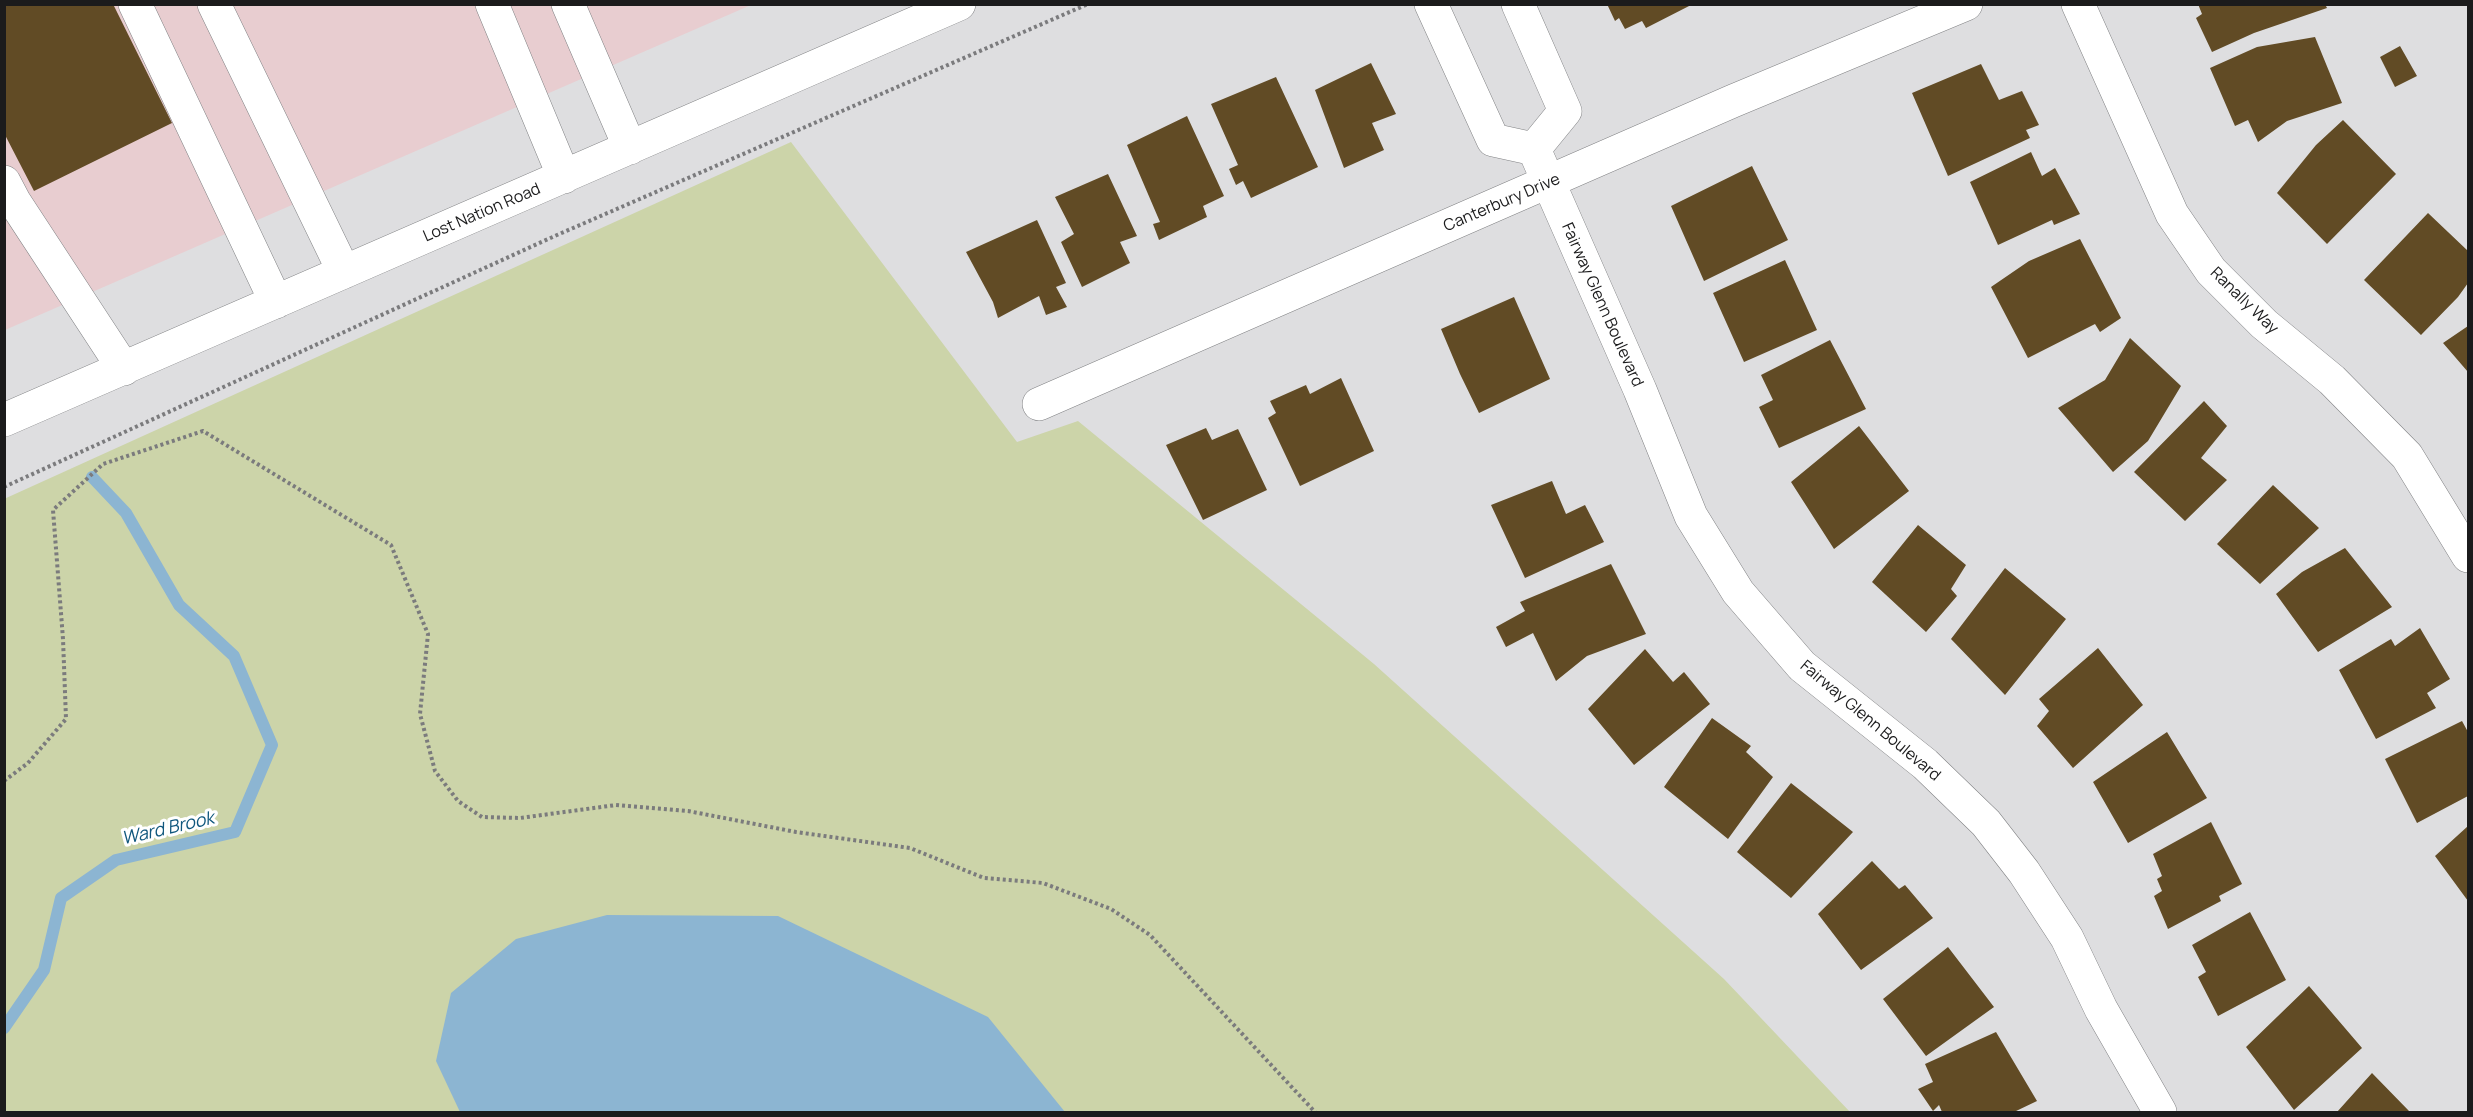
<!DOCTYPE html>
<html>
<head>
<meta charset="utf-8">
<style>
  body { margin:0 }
  #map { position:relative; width:2473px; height:1117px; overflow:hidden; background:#dedee0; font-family:Manrope,sans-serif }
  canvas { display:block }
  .frame { position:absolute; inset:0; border:6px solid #1b1b1c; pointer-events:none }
</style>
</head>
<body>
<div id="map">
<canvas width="2473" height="1117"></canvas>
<div class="frame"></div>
</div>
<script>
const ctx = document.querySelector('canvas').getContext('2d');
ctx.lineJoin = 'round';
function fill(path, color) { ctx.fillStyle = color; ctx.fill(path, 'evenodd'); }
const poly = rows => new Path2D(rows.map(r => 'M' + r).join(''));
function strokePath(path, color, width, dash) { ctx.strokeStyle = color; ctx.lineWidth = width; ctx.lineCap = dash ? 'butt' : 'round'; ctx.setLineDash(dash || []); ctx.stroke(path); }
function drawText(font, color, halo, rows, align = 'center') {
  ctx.font = font + ' Manrope,sans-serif'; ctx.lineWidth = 6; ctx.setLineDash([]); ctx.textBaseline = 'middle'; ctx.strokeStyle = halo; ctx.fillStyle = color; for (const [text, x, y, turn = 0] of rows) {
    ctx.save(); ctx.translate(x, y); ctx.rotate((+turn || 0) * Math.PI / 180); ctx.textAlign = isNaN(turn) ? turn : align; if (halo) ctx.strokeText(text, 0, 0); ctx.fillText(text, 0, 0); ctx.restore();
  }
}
const industrial = poly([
  [5,5,751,5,5,330]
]);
const green = poly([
  [791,142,1017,442,1078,421,1374,664,1724,979,1850,1112,5,1112,4,499]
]);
const water = poly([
  [607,915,778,916,988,1017,1065,1112,460,1112,436,1061,451,993,516,939]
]);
const stream = poly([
  [4,1028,44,970,61,898,116,860,235,832,272,745,234,656,179,605,126,513,92,477]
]);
const building = poly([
  [4,4,113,4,172,123,34,191,4,133],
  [1607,4,1693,4,1646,28,1642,21,1625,29,1619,18,1615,21],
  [2198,4,2325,4,2327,8,2254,33,2212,52,2196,18,2202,14],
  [2315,37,2342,103,2287,121,2258,142,2248,120,2235,126,2210,68,2257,47],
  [2400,46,2417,76,2395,87,2380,57],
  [1371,63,1396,114,1372,123,1384,150,1344,168,1315,90],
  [1981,64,1999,100,2022,91,2039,125,2026,130,2030,138,1948,176,1912,93],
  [1276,77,1318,167,1251,198,1243,181,1236,185,1229,169,1238,165,1211,104],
  [1187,116,1224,196,1203,206,1207,217,1159,240,1153,224,1160,222,1127,145],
  [2343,120,2396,174,2327,244,2277,193,2316,145],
  [2031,152,2042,176,2055,168,2080,214,2054,225,2052,220,1998,245,1970,182],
  [1752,166,1788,240,1704,281,1671,206],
  [1108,174,1137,236,1120,242,1130,263,1082,287,1061,242,1074,234,1055,197],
  [2428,213,2468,251,2468,283,2458,297,2421,335,2364,280],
  [1037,220,1066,283,1056,287,1067,307,1046,315,1039,296,998,318,993,302,966,252],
  [2080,239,2121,318,2100,332,2095,324,2028,358,1991,287,2029,261],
  [1785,260,1817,330,1744,362,1713,293],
  [1514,297,1550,379,1479,413,1460,374,1441,329],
  [2468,326,2468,372,2443,343],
  [2130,338,2181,386,2148,441,2113,472,2058,408,2105,380],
  [1830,340,1866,409,1779,448,1759,407,1773,400,1761,375],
  [1341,378,1374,451,1300,486,1268,418,1276,413,1270,401,1306,385,1310,394],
  [2204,401,2227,426,2201,458,2227,480,2185,521,2134,472],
  [1859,426,1909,491,1834,549,1791,482],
  [1206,428,1212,440,1238,429,1267,490,1203,520,1166,445],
  [1552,481,1566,514,1585,505,1604,542,1525,578,1491,505],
  [2273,485,2319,528,2260,584,2217,544],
  [1918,525,1966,565,1951,589,1957,596,1926,632,1872,582],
  [2345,548,2392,607,2318,652,2276,594,2302,572],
  [1611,564,1646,634,1587,656,1556,681,1533,633,1506,647,1496,627,1525,611,1520,602],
  [2005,568,2066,619,2005,695,1951,639],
  [2420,628,2450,679,2427,693,2436,708,2376,739,2339,670,2391,639,2395,646],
  [2098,648,2143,705,2073,768,2037,726,2049,711,2039,699],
  [1645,649,1673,682,1684,672,1710,704,1634,765,1588,709],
  [1712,718,1751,746,1746,752,1773,777,1728,839,1664,787],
  [2462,721,2468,732,2468,796,2417,823,2385,759],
  [2167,732,2207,798,2128,843,2093,782],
  [1791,783,1853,832,1791,898,1737,852],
  [2211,822,2242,884,2219,896,2221,901,2168,929,2154,896,2162,891,2157,879,2162,876,2153,854],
  [2468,826,2468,901,2435,856],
  [1872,861,1899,889,1905,885,1933,918,1861,970,1818,914],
  [2250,912,2286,980,2218,1016,2198,977,2206,972,2192,945],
  [1948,947,1994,1007,1926,1056,1883,999],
  [2309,986,2362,1048,2294,1110,2246,1047],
  [1996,1032,2037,1101,2014,1112,1942,1112,1939,1105,1933,1111,1918,1089,1933,1082,1925,1064],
  [2372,1073,2409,1111,2408,1112,2337,1112]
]);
const path = poly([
  [4,487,557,235,1088,4],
  [4,781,28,763,66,719,63,639,53,510,103,464,203,431,391,545,428,634,420,714,435,771,458,801,482,817,520,818,616,805,688,811,796,832,910,848,984,878,1043,883,1111,909,1150,935,1315,1112]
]);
const minor = poly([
  [135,4,276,302],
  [214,4,344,272],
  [492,4,564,177],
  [568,4,630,148],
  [1431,4,1493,140,1534,149],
  [1518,4,1565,111,1534,149],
  [2078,4,2172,214,2211,271,2264,324,2332,380,2407,456,2468,556],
  [1534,149,1640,390,1691,516,1738,592,1802,666,1925,764,1986,823,2024,872,2067,938,2101,1009,2160,1112],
  [4,182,14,201,124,369],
  [1039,404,1733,101,1966,4],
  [4,420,959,4]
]);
const streetNames = [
  ["Canterbury Drive",1502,203,-23],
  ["Lost Nation Road",482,213,-23],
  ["Ranally Way",2244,301,44],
  ["Fairway Glenn Boulevard",1602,305,66],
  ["Fairway Glenn Boulevard",1870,721,40]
];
const waterNames = [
  ["Ward Brook",168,829,-13]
];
fill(industrial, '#e8cdd0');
fill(green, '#ccd4a9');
fill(water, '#8cb5d2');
strokePath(stream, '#8cb5d2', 12);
fill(building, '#614b25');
strokePath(minor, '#818284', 34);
strokePath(path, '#7b7b7d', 4, [3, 3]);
strokePath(minor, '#fff', 33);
drawText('16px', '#1b1b1c', '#fff', streetNames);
drawText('italic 18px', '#10577d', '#fff', waterNames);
</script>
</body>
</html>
